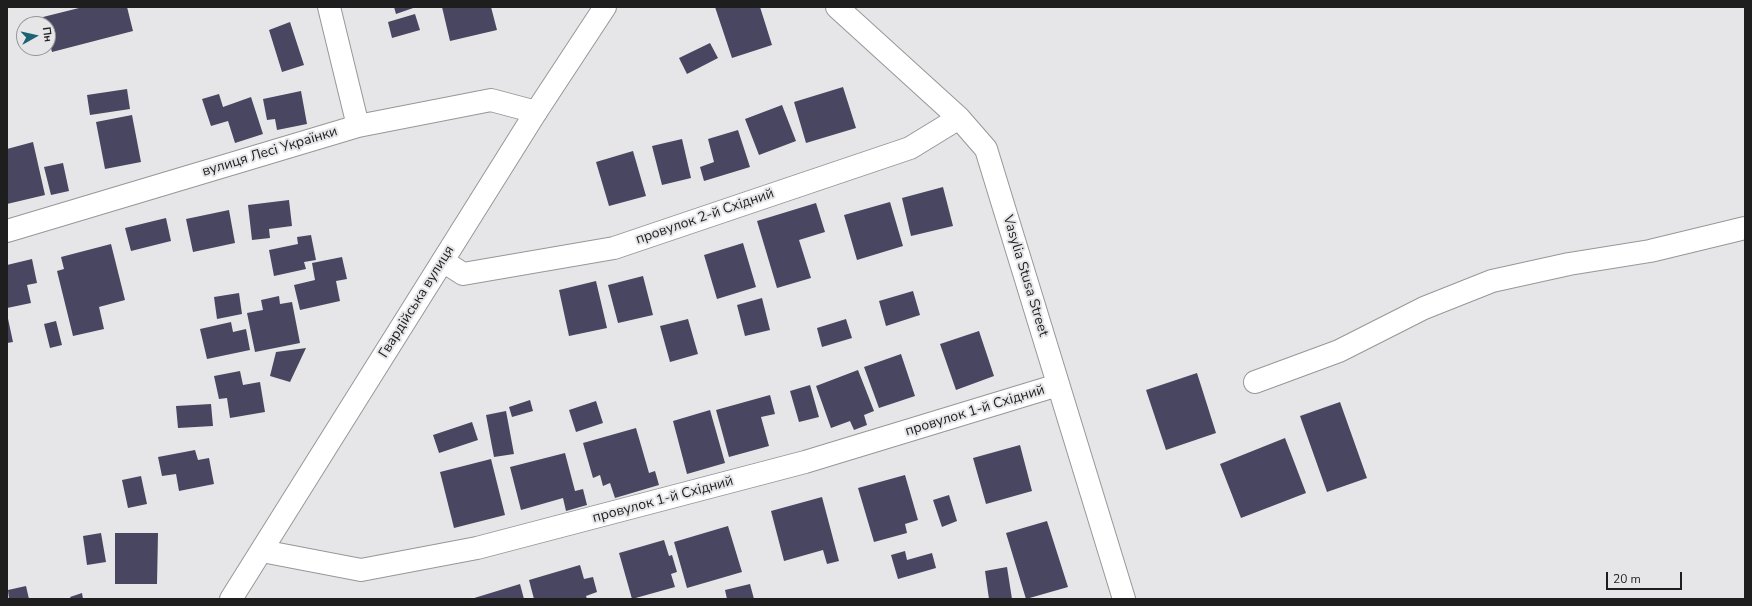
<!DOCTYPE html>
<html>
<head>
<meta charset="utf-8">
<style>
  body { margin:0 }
  #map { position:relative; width:1752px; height:606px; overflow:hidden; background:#e6e6e8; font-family:"Nunito Sans",sans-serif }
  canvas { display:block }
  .frame { position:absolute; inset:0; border:8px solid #1e1e1f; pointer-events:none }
  .north { position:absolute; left:16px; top:16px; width:40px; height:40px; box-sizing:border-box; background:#e6e6e8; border:1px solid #969698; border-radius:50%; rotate:82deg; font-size:11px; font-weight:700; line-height:16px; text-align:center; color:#1e1e1f }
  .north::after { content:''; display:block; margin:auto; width:14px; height:18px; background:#1c6373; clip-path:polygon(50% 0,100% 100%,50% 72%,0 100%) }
  .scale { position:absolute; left:1606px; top:572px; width:76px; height:18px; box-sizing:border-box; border:2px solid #1e1e1f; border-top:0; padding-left:5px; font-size:12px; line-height:14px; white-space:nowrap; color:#1e1e1f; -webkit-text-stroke:3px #e6e6e8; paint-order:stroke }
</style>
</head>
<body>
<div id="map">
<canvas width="1752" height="606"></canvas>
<div class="frame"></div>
<div class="north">Пн</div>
<div class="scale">20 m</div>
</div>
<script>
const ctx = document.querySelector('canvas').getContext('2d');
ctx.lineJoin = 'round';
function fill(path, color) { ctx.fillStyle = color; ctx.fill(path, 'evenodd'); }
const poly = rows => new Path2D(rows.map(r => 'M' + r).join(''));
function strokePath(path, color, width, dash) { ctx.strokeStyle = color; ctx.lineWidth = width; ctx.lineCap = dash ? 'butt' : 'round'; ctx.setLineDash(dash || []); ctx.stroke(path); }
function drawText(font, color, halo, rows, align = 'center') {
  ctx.font = font + ' "Nunito Sans",sans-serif'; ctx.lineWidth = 4; ctx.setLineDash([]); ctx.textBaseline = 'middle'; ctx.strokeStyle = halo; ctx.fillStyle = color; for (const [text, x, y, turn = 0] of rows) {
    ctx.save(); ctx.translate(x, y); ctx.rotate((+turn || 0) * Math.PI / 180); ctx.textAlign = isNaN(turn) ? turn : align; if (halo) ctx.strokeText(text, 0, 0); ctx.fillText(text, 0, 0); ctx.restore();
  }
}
const building = poly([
  [83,7,127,7,133,31,52,52,48,36,48,24,45,24,43,17],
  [394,7,416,7,396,14],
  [442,7,491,7,497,30,450,41],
  [715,7,760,7,772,45,732,58],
  [415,14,420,30,392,38,388,22],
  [290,22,304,65,282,72,269,30],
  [710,43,718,58,687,74,679,58],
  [843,87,856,128,806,143,794,102],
  [127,89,130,109,90,115,87,95],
  [301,91,307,124,277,130,275,119,267,120,263,99],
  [219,94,223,107,251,97,263,134,235,143,228,121,211,126,202,99],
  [782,105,796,141,759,155,745,119],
  [132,115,141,162,105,169,96,122],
  [738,130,750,167,704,181,700,167,714,162,708,139],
  [682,139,691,178,662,185,652,146],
  [33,142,45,195,7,204,7,149],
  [633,151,646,196,609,206,596,162],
  [63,163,69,191,51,195,44,167],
  [943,187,953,226,911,236,902,198],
  [289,200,292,226,269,229,270,238,252,240,248,205],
  [890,202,903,246,857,260,844,215],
  [816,203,825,232,799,240,811,278,777,288,757,221],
  [229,210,235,243,193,252,186,219],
  [166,218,171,241,131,251,125,228],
  [311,235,316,260,304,262,306,269,274,276,269,250,298,244,297,237],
  [743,243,756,287,717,299,704,255],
  [111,244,125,300,99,307,104,329,73,336,57,271,64,269,61,257],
  [342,257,347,279,336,281,340,301,300,310,294,285,315,280,312,263],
  [32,259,37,283,27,285,31,303,7,308,7,265],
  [643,276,653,315,618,323,608,285],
  [596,281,607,328,569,336,559,290],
  [913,291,920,315,886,326,879,301],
  [239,293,242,314,217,319,214,297],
  [279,296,280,304,292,302,300,343,255,352,247,313,263,310,261,300],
  [762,298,770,330,745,336,737,305],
  [7,314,13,342,7,343],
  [688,319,698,354,670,362,660,326],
  [846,319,852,338,822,347,817,328],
  [56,321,62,345,50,348,44,324],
  [231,322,233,332,246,329,250,350,207,359,200,329],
  [979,331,994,376,956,390,940,344],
  [306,348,290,382,270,376,276,352],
  [901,354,915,396,879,408,864,367],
  [858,370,874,411,864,415,867,425,854,430,850,421,831,428,816,386],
  [240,371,243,385,260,382,265,412,230,418,227,398,219,399,214,376],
  [1197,373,1216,433,1166,450,1146,390],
  [810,385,819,417,799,422,790,391],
  [770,395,775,414,761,417,769,446,729,457,716,410],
  [530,400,533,411,512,417,509,407],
  [596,401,603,423,576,432,569,410],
  [1340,402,1367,478,1327,492,1300,416],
  [211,404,213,426,178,428,176,406],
  [710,410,725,463,687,474,673,421],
  [506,411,514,454,494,457,486,415],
  [472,422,478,440,439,453,433,435],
  [636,428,649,473,655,471,659,485,615,498,610,483,603,486,600,475,593,478,583,443],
  [1285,438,1306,493,1241,518,1220,464],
  [1020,445,1032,491,986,504,973,458],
  [195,450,198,460,209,458,214,484,179,491,176,474,162,476,158,457],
  [565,453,575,491,583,489,587,505,566,511,563,498,521,510,510,467],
  [491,459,505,515,454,528,440,472],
  [905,475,918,520,905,524,907,533,874,542,858,488],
  [141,476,147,504,128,508,122,480],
  [949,495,957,521,942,527,933,500],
  [822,497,839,561,827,564,823,550,784,561,771,511],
  [1047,521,1068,587,1026,599,1006,533],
  [728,526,742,572,687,588,674,542],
  [101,533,106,562,87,565,83,536],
  [115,533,158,533,157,584,115,584],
  [664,540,669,556,672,555,677,572,671,574,675,587,632,599,619,553],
  [905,551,907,560,932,553,936,568,898,579,891,555],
  [580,565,584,579,593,577,597,592,586,596,587,599,534,599,529,580],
  [1007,567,1012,599,989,599,985,571],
  [520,584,524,599,471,599],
  [750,584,754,599,727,599,725,590],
  [26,586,29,599,9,599,8,590],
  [82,593,83,599,71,599,70,597]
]);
const minor = poly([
  [329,7,358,126],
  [837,7,959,118,986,149,1124,599],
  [7,231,358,126,491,100,536,112],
  [443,261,463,274,614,248,910,148,959,118],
  [1255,382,1339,351,1424,308,1492,281,1569,264,1650,251,1745,228],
  [262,551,361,570,477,548,805,462,1058,385]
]);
const major = poly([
  [231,599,536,112,605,7]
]);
const streetNames = [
  ["вулиця Лесі Українки",270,152,-17],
  ["провулок 2-й Східний",705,217,-19],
  ["Vasylia Stusa Street",1025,276,73],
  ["Гвардійська вулиця",417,302,-58],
  ["провулок 1-й Східний",975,411,-17],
  ["провулок 1-й Східний",663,500,-15]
];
fill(building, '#484660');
strokePath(minor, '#979799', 24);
strokePath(major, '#979799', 24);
strokePath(minor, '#fff', 22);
strokePath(major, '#fff', 22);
drawText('14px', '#1e1e1f', '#e6e6e8', streetNames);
</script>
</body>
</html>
